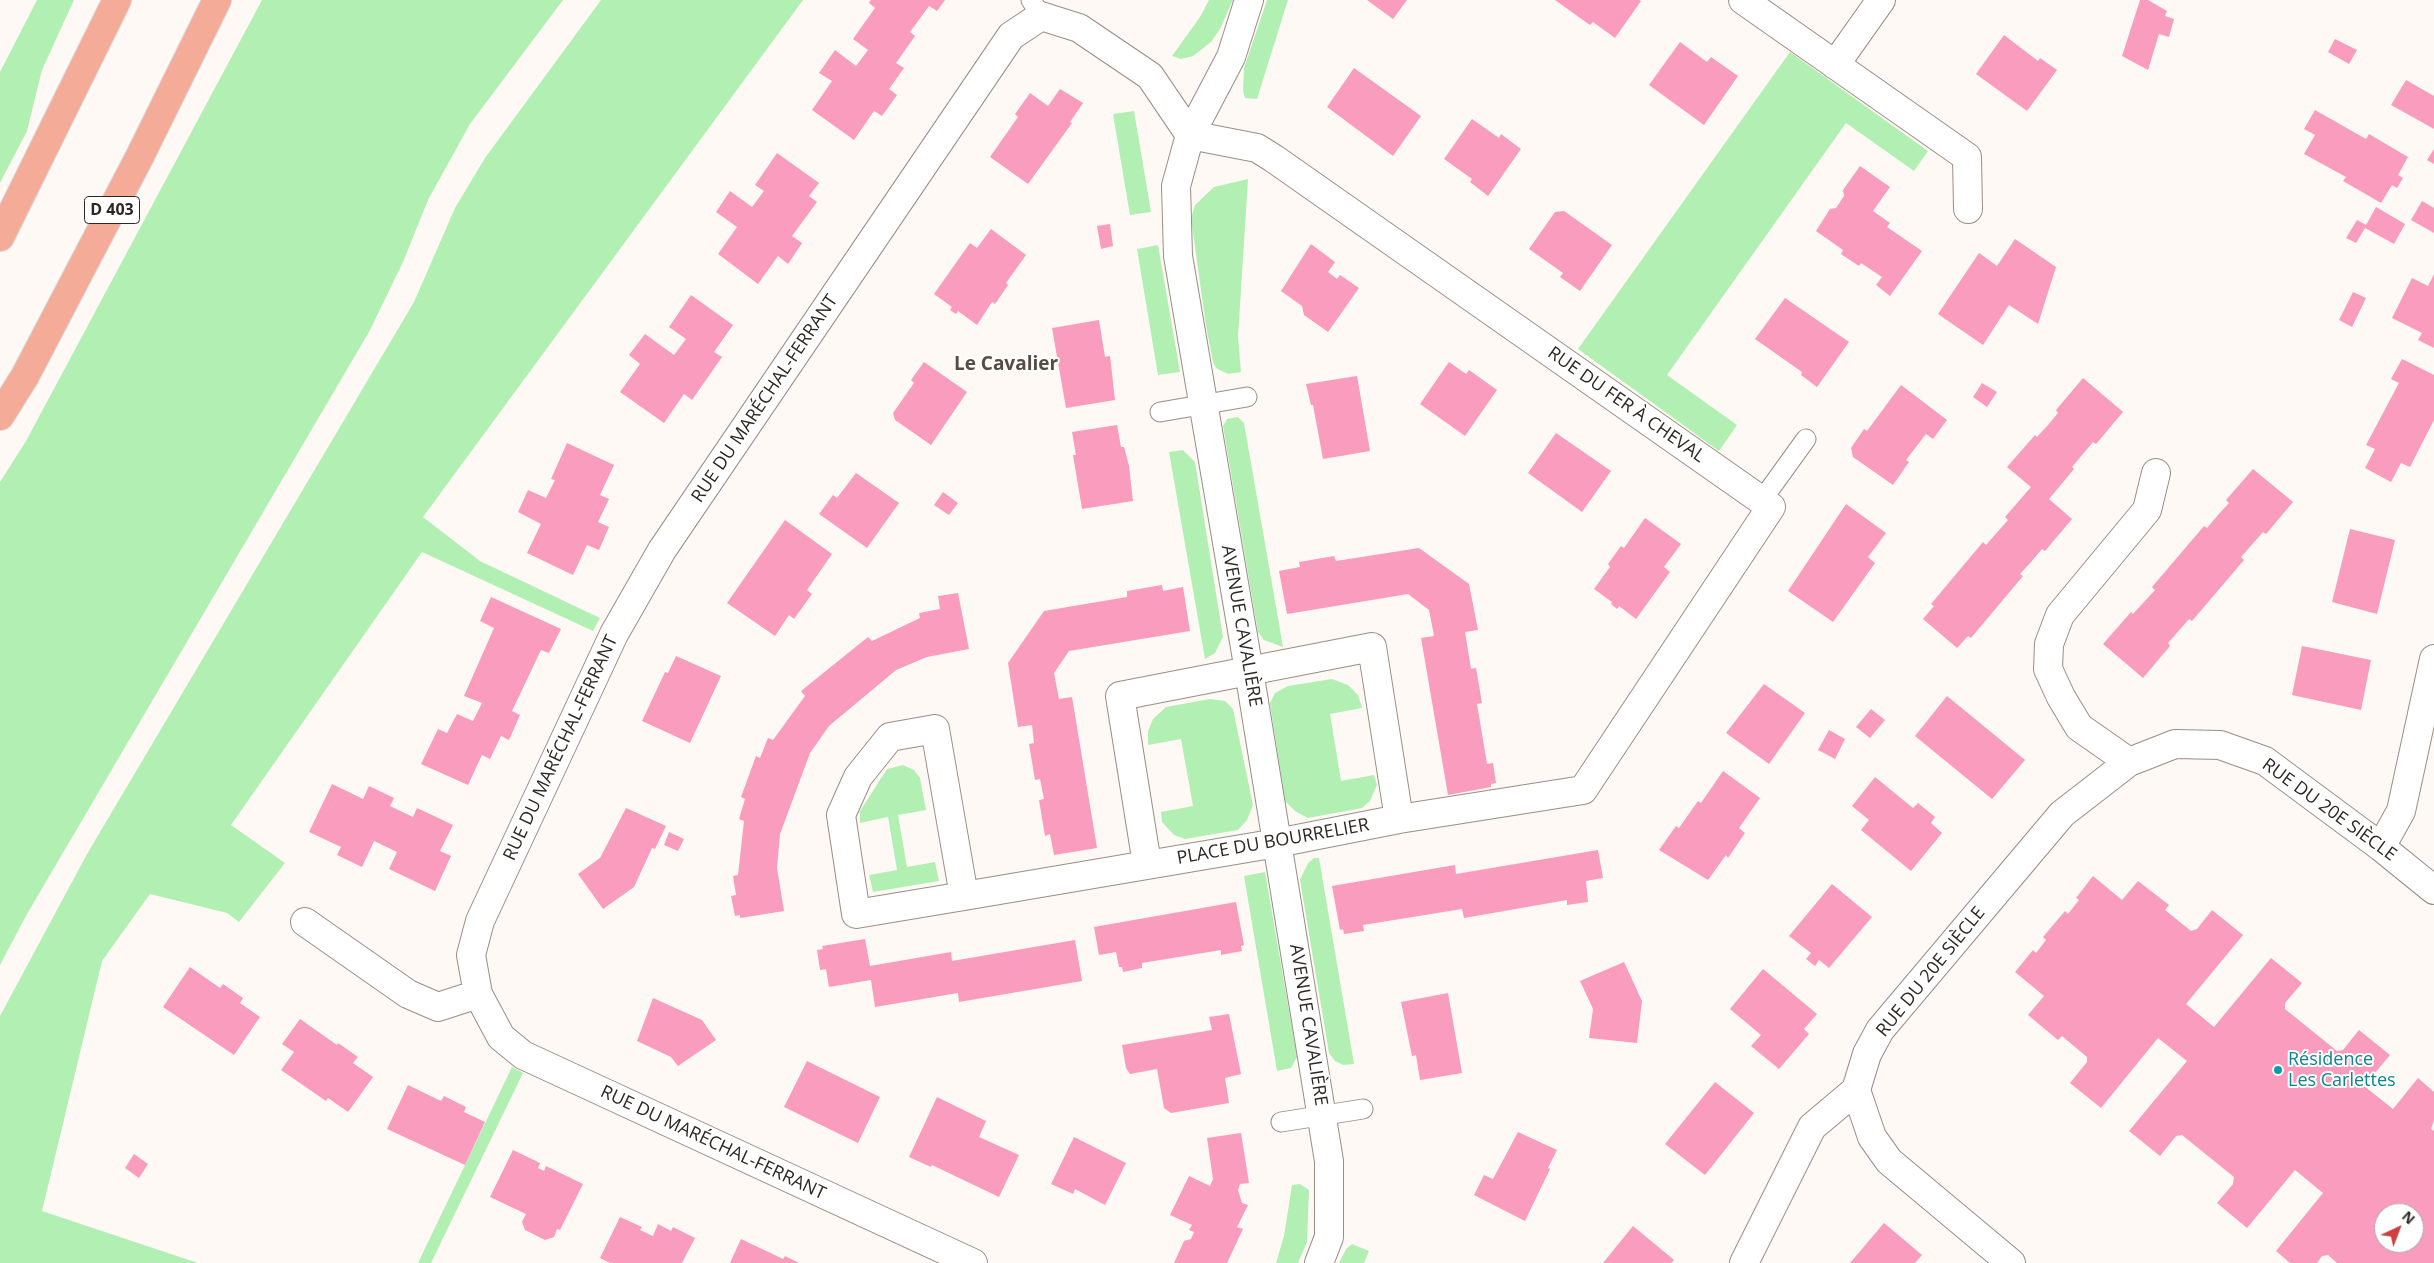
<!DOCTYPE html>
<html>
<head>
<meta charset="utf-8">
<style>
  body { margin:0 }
  #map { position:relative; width:2434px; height:1263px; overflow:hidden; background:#fff9f6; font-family:"Open Sans",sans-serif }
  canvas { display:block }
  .north { position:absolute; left:2374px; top:1203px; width:50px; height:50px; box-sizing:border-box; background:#fff; border:1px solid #aba9a7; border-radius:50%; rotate:43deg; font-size:14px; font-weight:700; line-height:20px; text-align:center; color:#2c2724 }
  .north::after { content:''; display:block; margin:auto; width:18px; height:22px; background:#ce3f3e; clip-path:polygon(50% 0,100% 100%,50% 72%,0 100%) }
</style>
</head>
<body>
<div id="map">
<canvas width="2434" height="1263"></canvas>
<div class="north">N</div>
</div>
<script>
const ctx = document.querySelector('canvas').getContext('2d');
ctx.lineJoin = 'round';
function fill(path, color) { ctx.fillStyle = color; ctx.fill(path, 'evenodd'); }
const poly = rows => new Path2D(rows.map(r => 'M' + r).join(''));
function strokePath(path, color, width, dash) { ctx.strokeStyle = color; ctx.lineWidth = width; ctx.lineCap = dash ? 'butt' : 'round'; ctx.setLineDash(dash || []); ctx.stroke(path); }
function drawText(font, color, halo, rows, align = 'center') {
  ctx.font = font + ' "Open Sans",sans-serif'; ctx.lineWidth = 4; ctx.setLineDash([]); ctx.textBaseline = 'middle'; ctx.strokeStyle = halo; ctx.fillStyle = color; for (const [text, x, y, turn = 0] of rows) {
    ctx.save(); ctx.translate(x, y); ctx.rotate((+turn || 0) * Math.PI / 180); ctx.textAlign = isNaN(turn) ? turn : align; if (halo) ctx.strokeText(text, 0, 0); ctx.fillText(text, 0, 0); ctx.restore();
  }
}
const green = poly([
  [37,0,74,0,42,70,27,131,0,183,0,72],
  [262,0,563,0,470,124,428,200,403,262,369,332,27,914,0,965,0,482,26,441],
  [601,0,803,0,423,517,480,561,600,618,593,631,422,552,231,825,285,863,239,922,227,913,150,894,102,961,42,1211,198,1263,0,1263,0,1016,87,854,414,302,455,208,485,158],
  [1209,0,1233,0,1220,29,1211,42,1193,56,1181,59,1172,56,1200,17],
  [1267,0,1288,0,1257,99,1245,98,1243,90,1244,68],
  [1790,52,1928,151,1914,171,1846,123,1667,375,1737,425,1719,451,1578,349],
  [1134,111,1151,212,1130,215,1113,114],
  [1248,179,1238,337,1241,372,1228,374,1216,368,1213,362,1206,326,1191,218,1195,205,1214,187],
  [1158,245,1180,372,1158,375,1137,249],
  [1238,417,1244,423,1283,647,1264,640,1258,632,1223,426,1227,419],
  [1183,450,1195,462,1223,637,1215,653,1205,659,1169,452],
  [1332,679,1348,685,1358,695,1362,708,1330,714,1341,781,1374,775,1377,785,1370,801,1362,808,1308,818,1296,812,1285,801,1270,703,1275,693,1288,686],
  [1210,699,1225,701,1233,709,1253,805,1247,820,1238,830,1185,839,1174,835,1162,822,1161,812,1193,806,1181,739,1148,745,1148,731,1153,719,1166,707],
  [903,765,914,770,920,778,926,810,898,815,907,867,935,862,939,881,873,892,869,875,897,870,888,817,860,823,860,811,887,769],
  [1314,858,1319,858,1354,1064,1343,1065,1335,1061,1329,1053,1300,880,1308,863],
  [1265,872,1297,1057,1291,1068,1277,1071,1244,876],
  [512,1067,523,1073,431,1263,418,1263],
  [1300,1184,1309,1190,1307,1242,1298,1263,1276,1263,1284,1236,1292,1185],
  [1352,1244,1369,1251,1364,1263,1339,1263,1346,1249]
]);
const building = poly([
  [871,0,945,0,937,11,929,6,910,32,915,36,896,63,904,68,889,89,897,95,882,116,874,111,854,140,812,110,832,81,819,73,835,50,856,66,868,50,853,39,875,8,869,3],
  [1367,0,1407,0,1393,19],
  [1555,0,1639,0,1641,1,1615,38,1593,22,1590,25],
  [2140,0,2148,0,2167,11,2165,16,2174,19,2169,37,2159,34,2148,70,2122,56],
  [2004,35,2038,61,2040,58,2057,70,2027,111,1976,74],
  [2335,39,2357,50,2349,64,2328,52],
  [1680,42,1707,62,1711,57,1738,76,1704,125,1649,85],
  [1354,68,1421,116,1393,156,1327,107],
  [2406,80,2434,96,2434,129,2391,105],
  [1060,89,1083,103,1070,122,1072,123,1028,184,990,157,1018,117,1015,114,1030,93,1048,106],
  [2315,110,2366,139,2369,134,2408,157,2398,175,2403,178,2397,188,2392,185,2381,203,2343,181,2346,177,2304,154,2315,135,2304,129],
  [1472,119,1499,138,1501,134,1521,149,1488,196,1470,182,1472,179,1444,159],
  [2434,149,2434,164,2427,160],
  [777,153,819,183,809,196,817,202,792,236,802,243,788,264,778,256,758,284,718,254,737,227,716,212,730,191,752,207,764,191,755,185],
  [1860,166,1890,187,1873,211,1890,223,1887,227,1922,251,1890,296,1876,285,1882,277,1861,263,1859,266,1841,254,1843,250,1816,231,1830,209,1836,208,1844,196,1843,190],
  [2422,201,2434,208,2434,233,2411,220],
  [2376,207,2405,224,2394,244,2365,228,2356,243,2346,238,2357,220,2366,225],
  [1564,211,1612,245,1580,291,1560,277,1563,273,1529,249,1555,212],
  [1110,224,1113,246,1101,249,1097,226],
  [991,229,1026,255,1006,283,1008,285,995,304,992,302,977,325,958,311,956,314,950,310,952,307,934,294,970,243,977,248],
  [2015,239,2056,267,2038,324,2009,305,1983,345,1938,314,1979,253,1997,266],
  [1311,244,1335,262,1328,272,1337,279,1340,275,1359,288,1328,332,1304,315,1302,306,1281,291],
  [2434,274,2434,348,2418,340,2422,333,2392,318,2412,278,2428,286],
  [2353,292,2366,298,2352,327,2339,320],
  [691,295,733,325,714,352,722,357,692,400,684,394,664,423,620,392,640,364,629,355,645,334,674,355,686,339,669,327],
  [1785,298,1849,342,1817,387,1801,375,1802,372,1755,339],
  [1099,320,1105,357,1110,356,1115,400,1066,408,1052,328],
  [2402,359,2434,375,2434,420,2410,467,2401,463,2391,482,2365,468,2375,449,2366,445,2399,383,2391,379],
  [924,362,967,392,931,445,895,420,893,413,914,383,911,380],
  [1449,362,1466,374,1469,370,1497,390,1465,436,1420,404],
  [1357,376,1370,451,1323,459,1313,405,1311,405,1306,384],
  [2083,378,2123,412,2096,444,2093,442,2072,467,2074,469,2049,499,2072,519,2045,551,2042,549,2031,562,2020,574,2023,576,1971,638,1968,636,1957,648,1923,619,1934,606,1931,604,1983,542,1986,545,2008,520,2005,517,2031,487,2007,467,2035,435,2037,437,2048,425,2058,413,2056,410],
  [1982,383,1997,392,1987,407,1973,397],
  [1901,385,1947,420,1933,439,1926,434,1906,460,1909,462,1893,485,1853,457,1851,448,1864,429,1867,431],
  [1117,425,1121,447,1124,447,1129,466,1133,501,1082,509,1073,455,1076,455,1072,432],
  [1556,433,1611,471,1582,512,1528,473],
  [567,443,614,465,600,495,609,499,598,522,609,527,599,550,587,545,573,575,527,553,541,524,518,512,528,490,546,498,555,480,551,479],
  [2253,469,2293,502,2266,534,2263,532,2241,557,2244,560,2192,621,2189,619,2168,643,2170,646,2143,678,2103,644,2131,612,2133,614,2155,590,2152,587,2204,526,2207,528,2218,515,2229,503,2226,500],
  [856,473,899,503,867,548,819,514,833,495,837,498],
  [943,492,958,503,949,515,934,505],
  [1846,504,1886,533,1868,557,1875,563,1833,622,1788,591],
  [1645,518,1681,544,1664,567,1670,572,1636,619,1619,606,1617,609,1611,604,1612,602,1594,589,1610,567,1608,564,1621,546,1624,548],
  [785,520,832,554,807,590,812,594,794,619,789,615,775,636,727,603],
  [2350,529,2395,540,2377,614,2332,602],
  [1419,548,1469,584,1478,630,1465,632,1471,669,1476,668,1482,703,1477,704,1487,764,1493,763,1496,783,1491,784,1491,787,1448,795,1421,638,1434,636,1429,610,1408,594,1287,614,1279,571,1300,567,1299,562,1334,556,1336,561],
  [1162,585,1163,591,1183,587,1190,631,1069,651,1054,673,1059,699,1072,697,1097,848,1054,855,1050,834,1045,836,1039,800,1044,799,1040,779,1035,780,1029,744,1034,743,1032,725,1018,727,1008,663,1044,611,1127,597,1127,591],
  [958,593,969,649,927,657,896,670,829,726,810,753,780,834,777,868,784,911,740,918,740,915,735,916,731,896,736,895,733,876,738,875,744,821,739,819,745,799,741,797,756,756,760,758,768,738,773,740,805,696,801,691,868,637,872,641,920,618,919,613,940,609,938,596],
  [491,597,561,629,549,653,541,650,512,711,520,715,509,740,501,736,490,759,482,755,468,785,421,764,438,729,447,733,457,714,473,721,482,703,464,696,494,628,480,621],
  [2302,646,2371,660,2361,710,2292,695],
  [676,656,721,676,690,743,642,721,665,672,668,673],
  [1764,684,1805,713,1769,764,1726,733],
  [1947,696,2025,760,1992,799,1915,736],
  [1871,709,1885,720,1870,738,1856,727],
  [1829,730,1845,739,1835,759,1818,750],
  [1723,771,1760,798,1739,828,1745,833,1728,858,1726,855,1708,880,1659,850,1676,826,1679,828,1698,801,1701,803],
  [1875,777,1913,808,1918,803,1935,817,1931,823,1942,833,1911,871,1861,830,1869,820,1852,806],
  [332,784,363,799,369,786,394,798,390,806,413,817,417,808,453,825,440,851,451,856,435,891,389,869,397,852,374,841,362,867,337,855,341,847,309,832],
  [626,808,666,826,655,849,652,848,634,887,603,909,578,874,600,858],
  [669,832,684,839,678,851,664,845],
  [1598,850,1603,878,1586,881,1588,902,1567,905,1567,900,1464,918,1462,909,1363,925,1364,931,1344,934,1343,929,1340,930,1332,886,1455,865,1456,874],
  [2093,876,2122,900,2138,881,2169,905,2165,910,2191,931,2197,929,2212,910,2243,935,2186,1004,2214,1027,2271,958,2302,983,2285,1003,2285,1009,2337,1051,2343,1050,2359,1030,2390,1055,2364,1086,2393,1109,2418,1078,2434,1092,2434,1120,2431,1129,2434,1131,2434,1263,2337,1263,2328,1255,2322,1256,2317,1263,2290,1263,2276,1251,2323,1193,2295,1170,2247,1228,2217,1203,2233,1184,2234,1177,2182,1135,2176,1136,2160,1156,2129,1131,2187,1061,2158,1038,2101,1108,2070,1083,2087,1062,2087,1057,2062,1036,2058,1040,2028,1015,2044,996,2015,972,2033,950,2036,953,2046,940,2043,937,2065,911,2068,914,2079,900,2076,898],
  [2384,1213,2414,1213,2414,1243,2384,1243],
  [1832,884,1872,917,1829,968,1819,960,1815,966,1806,959,1811,953,1789,936],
  [1236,902,1244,945,1241,946,1242,951,1221,955,1221,950,1142,963,1142,968,1123,972,1122,967,1119,967,1116,952,1099,955,1094,927],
  [865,939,870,966,951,952,952,961,1075,940,1082,981,959,1002,958,993,875,1007,871,980,829,987,826,969,820,970,817,950,823,949,822,946],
  [1624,962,1642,1001,1637,1043,1589,1038,1593,1009,1580,981],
  [190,967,220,988,223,984,243,998,240,1003,260,1017,234,1055,163,1007],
  [1763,969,1817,1014,1804,1029,1809,1034,1779,1069,1751,1046,1761,1035,1730,1009],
  [1448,993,1462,1073,1420,1080,1416,1055,1412,1056,1401,1002],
  [653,998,702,1020,716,1040,678,1066,671,1057,637,1041],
  [1229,1014,1241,1074,1225,1078,1229,1103,1171,1113,1164,1108,1157,1069,1130,1074,1126,1068,1122,1045,1212,1030,1209,1017],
  [300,1019,337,1045,338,1043,358,1057,353,1063,373,1077,348,1112,328,1098,326,1101,281,1070,294,1052,282,1044],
  [807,1061,880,1097,858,1143,784,1107],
  [1715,1082,1754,1113,1705,1175,1665,1144],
  [408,1085,441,1101,444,1096,466,1107,464,1112,485,1122,465,1165,387,1129],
  [937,1097,986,1121,979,1137,1019,1155,999,1197,932,1165,931,1167,909,1157],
  [1518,1132,1557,1150,1548,1168,1550,1169,1525,1221,1474,1195,1484,1175,1493,1179],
  [1241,1133,1249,1183,1240,1184,1238,1190,1242,1203,1248,1205,1237,1227,1243,1229,1227,1263,1174,1263,1184,1241,1191,1239,1194,1232,1189,1230,1192,1225,1170,1215,1189,1176,1210,1186,1213,1179,1207,1138],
  [1074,1137,1126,1163,1105,1205,1075,1189,1073,1194,1051,1184],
  [513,1150,540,1163,538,1168,544,1171,546,1166,583,1184,560,1230,557,1229,554,1237,545,1240,525,1230,522,1222,526,1214,490,1197],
  [134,1154,148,1164,139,1178,125,1168],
  [620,1217,642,1227,640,1230,653,1236,658,1224,671,1231,673,1227,695,1238,682,1263,610,1263,600,1258],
  [1884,1223,1922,1255,1915,1263,1850,1263],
  [1633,1226,1674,1260,1671,1263,1603,1263],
  [741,1239,783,1259,785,1256,799,1263,730,1263]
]);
const lane = poly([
  [1031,0,1041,16],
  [1160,412,1247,397],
  [1762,500,1806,439],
  [1281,1122,1363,1109]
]);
const street = poly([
  [1249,0,1231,57,1190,135,1176,186,1178,256,1249,671,1329,1161,1329,1237,1319,1263],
  [1743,0,1967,157,1968,209],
  [1835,65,1881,0],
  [2129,762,2079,727,2061,697,2048,669,2049,644,2060,615,2147,510,2156,473],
  [2381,847,2401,811,2434,659],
  [1147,864,1120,696,1372,647,1399,819],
  [964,896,935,729,890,737,858,777,841,815,856,914,964,896,1277,843,1399,819,1583,790,1771,507,1273,158,1257,148,1190,135,1150,76,1079,28,1041,16,1011,36,662,550,614,634,480,921,471,955,478,994,501,1037,523,1055,973,1263],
  [305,922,408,994,438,1007,478,994],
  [1744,1263,1812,1127,1856,1090],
  [2011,1263,1889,1161,1872,1137,1856,1090,1867,1054,1880,1030,2062,814,2129,762,2175,744,2220,745,2265,761,2381,847,2434,890]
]);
const primary = poly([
  [0,237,117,0],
  [0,416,25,376,139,158,217,0]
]);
const markers = [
  [2278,1070,5,"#0f9aa8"]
];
const shields = [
  [112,210,55]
];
const shieldNames = [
  ["D 403",112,210]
];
const streetNames = [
  ["RUE DU MARÉCHAL-FERRANT",765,399,-56],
  ["RUE DU FER À CHEVAL",1626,405,35],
  ["AVENUE CAVALIÈRE",1241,626,80],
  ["RUE DU MARÉCHAL-FERRANT",561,748,-65],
  ["RUE DU 20E SIÈCLE",2329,810,36],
  ["PLACE DU BOURRELIER",1273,842,-10],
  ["RUE DU 20E SIÈCLE",1931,972,-51],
  ["AVENUE CAVALIÈRE",1308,1025,81],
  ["RUE DU MARÉCHAL-FERRANT",713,1143,25]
];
const cultureNames = [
  ["Résidence",2288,1060],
  ["Les Carlettes",2288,1081]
];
const neighbourhoodNames = [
  ["Le Cavalier",1006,365]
];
fill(green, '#b1f0b2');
fill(building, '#fa9cbd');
strokePath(lane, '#9b8d85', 21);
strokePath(street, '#9b8d85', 30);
strokePath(primary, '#d9d8d8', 30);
strokePath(lane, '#fff', 19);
strokePath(street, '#fff', 28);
strokePath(primary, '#f4ac99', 28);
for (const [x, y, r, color] of markers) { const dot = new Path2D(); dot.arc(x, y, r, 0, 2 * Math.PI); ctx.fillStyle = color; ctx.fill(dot); strokePath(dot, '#fff', 2); }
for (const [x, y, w] of shields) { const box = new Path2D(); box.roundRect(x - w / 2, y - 13.5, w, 27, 4); ctx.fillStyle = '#fff'; ctx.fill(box); strokePath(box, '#2c2724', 1); }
drawText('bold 16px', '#2c2724', null, shieldNames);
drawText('18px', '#2c2724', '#fff', streetNames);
drawText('18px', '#0d838f', '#fff', cultureNames, 'left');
drawText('bold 19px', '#574b44', '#fff', neighbourhoodNames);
</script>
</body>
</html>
